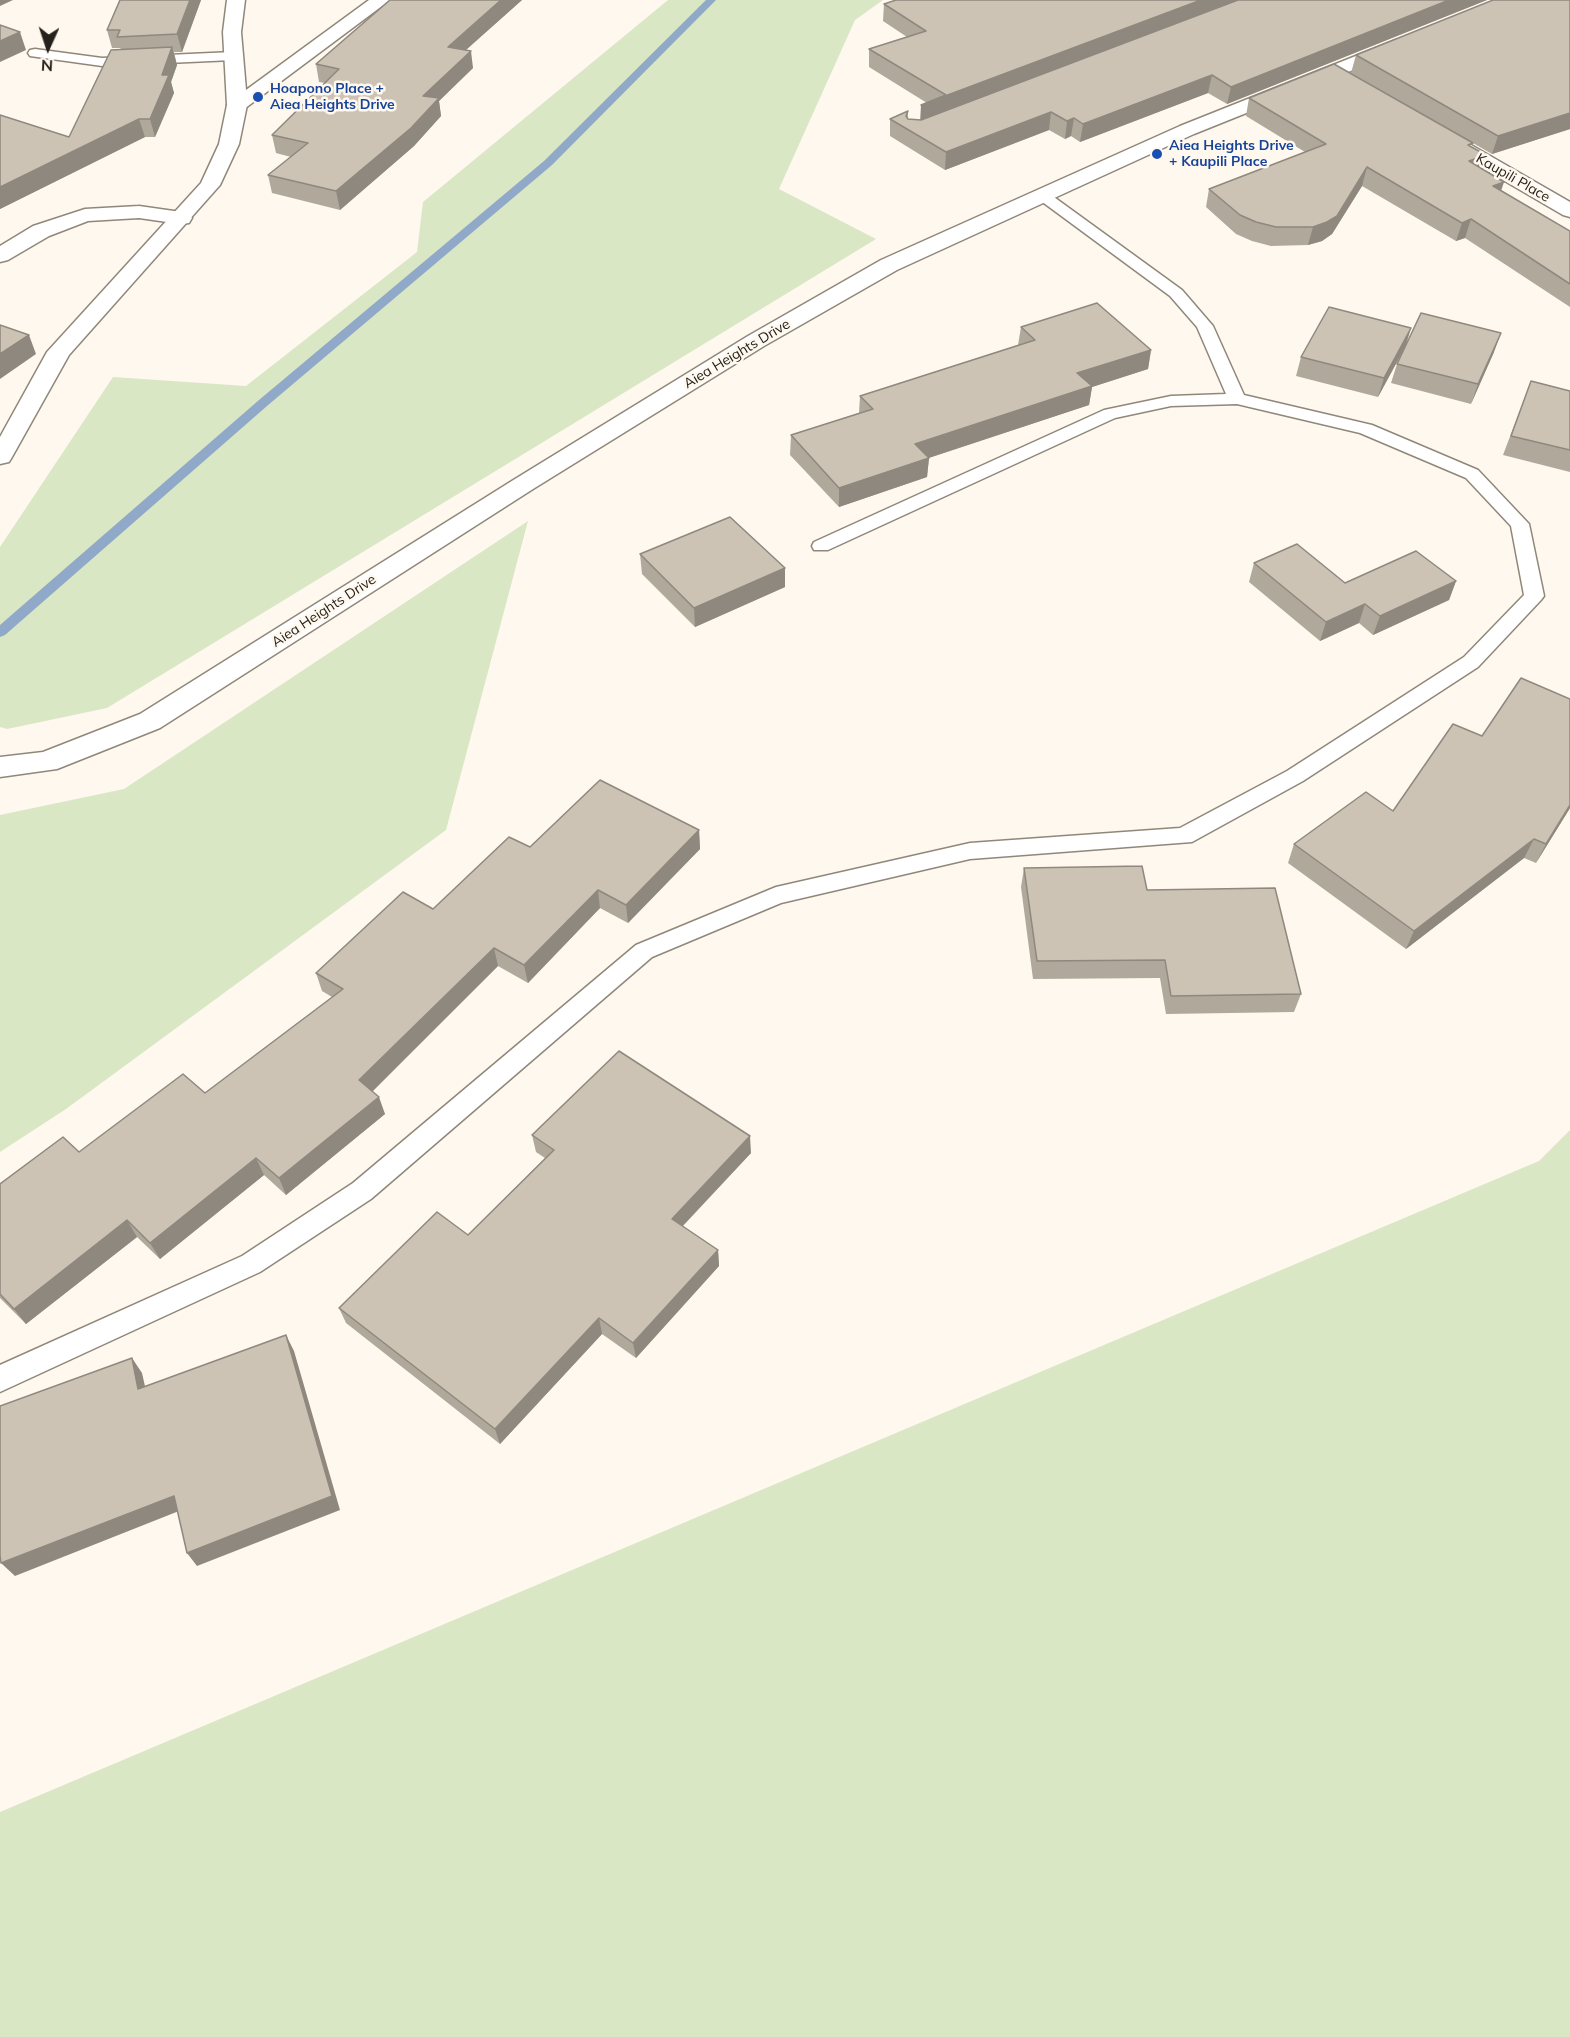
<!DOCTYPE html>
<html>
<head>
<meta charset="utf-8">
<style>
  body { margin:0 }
  #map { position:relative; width:1570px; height:2037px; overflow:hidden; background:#fef8ee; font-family:Mulish,sans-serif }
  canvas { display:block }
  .north { position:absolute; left:18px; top:18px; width:60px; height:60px; -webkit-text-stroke:4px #fef8ee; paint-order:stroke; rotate:183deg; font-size:16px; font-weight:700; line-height:24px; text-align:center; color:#25211c }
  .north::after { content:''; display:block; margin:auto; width:21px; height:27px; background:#25211c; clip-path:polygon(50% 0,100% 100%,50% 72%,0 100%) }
</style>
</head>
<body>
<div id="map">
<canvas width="1570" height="2037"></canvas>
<div class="north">N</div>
</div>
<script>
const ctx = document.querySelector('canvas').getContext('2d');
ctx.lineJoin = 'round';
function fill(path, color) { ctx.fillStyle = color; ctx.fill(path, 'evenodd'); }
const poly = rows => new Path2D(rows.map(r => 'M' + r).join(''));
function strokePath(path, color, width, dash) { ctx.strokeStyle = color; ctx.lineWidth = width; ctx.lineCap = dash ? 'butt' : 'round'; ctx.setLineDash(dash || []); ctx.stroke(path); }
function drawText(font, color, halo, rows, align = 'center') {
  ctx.font = font + ' Mulish,sans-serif'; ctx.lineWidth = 5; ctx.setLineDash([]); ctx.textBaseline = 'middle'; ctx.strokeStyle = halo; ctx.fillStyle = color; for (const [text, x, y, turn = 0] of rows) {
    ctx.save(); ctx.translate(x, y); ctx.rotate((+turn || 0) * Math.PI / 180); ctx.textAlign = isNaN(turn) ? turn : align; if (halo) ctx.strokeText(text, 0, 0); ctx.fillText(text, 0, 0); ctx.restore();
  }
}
const green = poly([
  [668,0,883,0,855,20,779,189,876,239,107,708,7,729,0,727,0,547,113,377,246,386,417,252,423,202],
  [528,521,446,830,66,1109,0,1152,0,815,124,789],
  [1570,1130,1570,2037,0,2037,0,1812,1539,1161]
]);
const stream = poly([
  [706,0,716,0,552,165,267,406,5,635,0,637,0,625,259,400,544,161,706,0]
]);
const service = poly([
  [35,49,102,58,233,52,240,56,233,60,102,66,30,56,28,53,30,50,35,49],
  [1042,190,1047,192,1182,290,1213,326,1244,395,1372,425,1478,470,1529,524,1544,596,1541,600,1478,667,1303,781,1192,842,970,859,781,903,652,957,371,1199,260,1272,0,1392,0,1365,242,1256,353,1183,636,945,776,887,970,843,1180,828,1287,771,1464,657,1524,595,1511,526,1466,478,1360,433,1237,404,1171,406,1115,418,828,550,814,550,812,546,814,542,1104,410,1171,396,1226,394,1197,327,1170,296,1037,198,1034,195,1037,192,1042,190]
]);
const minor = poly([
  [227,0,245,0,241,32,246,90,369,0,390,0,244,109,237,111,230,109,227,105,223,32,227,0],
  [1445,132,1452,134,1570,202,1570,217,1563,215,1438,142,1435,138,1438,134,1445,132],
  [139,206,181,212,189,213,192,218,189,223,181,224,139,218,88,221,49,236,8,260,0,262,0,246,33,226,85,209,139,206]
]);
const tertiary = poly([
  [1396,40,1403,42,1405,46,1403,50,1194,134,897,270,764,346,533,489,160,728,57,769,0,777,0,757,43,752,140,714,515,479,748,336,881,260,1180,126,1396,40],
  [237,99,244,101,247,105,239,144,220,185,69,355,12,457,9,462,0,464,0,437,47,352,201,183,219,144,227,105,230,101,237,99]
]);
const wall = poly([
  [120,0,201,0,182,52,174,52,177,65,171,82,174,93,155,137,145,137,0,209,0,115,69,137,121,49,120,48,112,48,107,30],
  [390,0,522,0,466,50,473,68,439,101,441,116,414,146,340,210,272,193,268,175,291,157,276,153,272,135,325,83,319,82,316,64],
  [896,0,1487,0,1227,104,1208,93,1080,142,1071,136,1065,139,1049,130,945,170,890,136,890,119,908,111,908,119,921,120,921,105,927,103,869,67,869,49,907,37,883,21,884,4],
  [1570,0,1570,129,1492,154,1351,73,1356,55],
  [1249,98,1472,147,1486,155,1482,169,1501,190,1570,231,1570,307,1465,238,1456,241,1362,186,1332,234,1322,241,1308,245,1271,246,1252,241,1236,234,1206,207,1209,189,1305,152,1246,116],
  [1021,327,1151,350,1148,369,1092,387,1089,405,929,458,927,477,839,507,790,455,791,435,859,413,860,396,1018,345],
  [1411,328,1406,345,1494,352,1471,404,1391,383,1397,364,1403,351,1378,397,1296,376,1301,357],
  [1531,381,1570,391,1570,472,1503,455],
  [640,554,785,587,695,627,642,574],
  [1254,563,1345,583,1456,581,1449,600,1373,635,1359,623,1320,641,1249,582],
  [1570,699,1570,808,1536,863,1524,858,1406,949,1288,863,1294,844,1393,811,1482,736],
  [699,830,700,849,628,923,600,908,528,983,498,966,372,1091,385,1114,286,1195,264,1175,160,1259,137,1237,26,1324,0,1298,0,1184,79,1152,205,1093,332,997,322,991,316,973,433,909,530,847],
  [1024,868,1147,890,1301,994,1294,1012,1166,1014,1160,978,1033,979,1021,887],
  [532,1135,751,1153,683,1226,718,1250,719,1266,636,1358,602,1334,500,1444,346,1323,339,1308,468,1235,545,1158,536,1152]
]);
const shadedWall = poly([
  [0,0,13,0,0,6],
  [190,0,201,0,182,52,177,34],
  [501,0,522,0,450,64,448,47],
  [1201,0,1243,0,920,123,921,105],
  [1449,0,1487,0,1227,104,1231,87],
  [20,32,26,50,0,62,0,41],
  [172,47,177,65,171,82,174,93,155,137,150,119,162,75],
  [471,51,473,68,439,101,441,116,414,146,340,210,336,191,423,96],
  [1212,75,1208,93,1080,142,1083,124],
  [1051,112,1049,130,945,170,946,152],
  [1570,113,1570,129,1492,154,1498,136],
  [1074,118,1071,136,1065,139,1067,121],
  [139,119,145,137,0,209,0,187],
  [1486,155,1480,174,1469,161],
  [1367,167,1362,186,1332,234,1322,241,1308,245,1313,227],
  [1504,182,1498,200,1493,186],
  [1471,219,1465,238,1456,241,1462,223],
  [1411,328,1405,347,1378,397,1384,378],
  [1501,333,1494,352,1471,404,1478,384],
  [29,335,36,354,0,379,0,354],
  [1151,350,1148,369,1092,387,1089,405,913,463,915,444,1077,373],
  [929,458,927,477,839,507,839,488],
  [785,568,785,587,695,627,694,608],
  [1456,581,1449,600,1373,635,1380,616],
  [1365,604,1359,623,1320,641,1326,622],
  [1570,805,1570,808,1536,863,1546,844],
  [699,830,700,849,628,923,626,905],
  [1534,839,1524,858,1406,949,1414,931],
  [598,890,600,908,528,983,524,965],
  [494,948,498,966,366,1098,359,1080],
  [379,1097,385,1114,286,1195,279,1178],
  [750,1136,751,1153,674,1235,672,1219],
  [256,1158,264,1175,160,1259,150,1243],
  [127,1220,137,1237,26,1324,14,1309],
  [718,1250,719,1266,636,1358,633,1343],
  [599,1318,602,1334,500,1444,495,1429],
  [286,1335,294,1351,340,1510,197,1566,187,1553],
  [132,1358,142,1373,149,1404,138,1389],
  [174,1496,184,1509,15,1576,1,1563]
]);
const building = poly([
  [120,0,190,0,177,34,117,37,120,30,107,30,120,0],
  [390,0,501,0,448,47,471,51,423,96,439,98,411,128,336,191,268,175,308,143,272,135,339,69,316,64,390,0],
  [896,0,1201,0,921,105,946,95,869,49,926,31,884,4,896,0],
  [1238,0,1449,0,1231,87,1212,75,1083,124,1074,118,1067,121,1051,112,946,152,890,119,908,111,906,116,908,119,921,120,1238,0],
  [1493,0,1570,0,1570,113,1498,136,1356,55,1493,0],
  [0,25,20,32,0,41,0,25],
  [172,47,162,75,169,75,150,119,139,119,0,187,0,115,69,137,111,50,172,47],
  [1334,64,1473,143,1468,145,1486,155,1469,161,1504,182,1493,186,1570,231,1570,284,1471,219,1462,223,1367,167,1337,216,1327,222,1313,227,1276,227,1256,222,1240,215,1209,189,1326,144,1249,98,1334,64],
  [1097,303,1151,350,1077,373,1092,386,915,444,929,458,839,488,791,435,873,409,860,396,1035,340,1021,327,1097,303],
  [1329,307,1411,328,1384,378,1301,357,1329,307],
  [1421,313,1501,333,1478,384,1397,364,1421,313],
  [0,325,29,335,0,354,0,325],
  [1531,381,1570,391,1570,450,1511,436,1531,381],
  [730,517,785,568,694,608,640,554,730,517],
  [1297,544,1345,583,1416,551,1456,581,1380,616,1365,604,1326,622,1254,563,1297,544],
  [1521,678,1570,699,1570,805,1546,844,1534,839,1414,931,1294,844,1366,792,1393,811,1453,724,1482,736,1521,678],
  [600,780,699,830,626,905,598,890,524,965,494,948,359,1080,379,1097,279,1178,256,1158,150,1243,127,1220,14,1309,0,1294,0,1184,63,1137,79,1152,183,1074,205,1093,343,989,316,973,403,892,433,909,509,837,530,847,600,780],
  [1142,866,1147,890,1275,888,1301,994,1171,996,1165,960,1037,961,1024,868,1142,866],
  [619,1051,750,1136,672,1219,718,1250,633,1343,599,1318,495,1429,339,1308,437,1212,468,1235,554,1150,532,1135,619,1051],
  [286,1335,332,1496,187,1553,174,1496,1,1563,0,1555,0,1406,132,1358,138,1389,286,1335]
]);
const markers = [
  [258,97,6,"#1a4fb4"],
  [1157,154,6,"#1a4fb4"]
];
const farTransitnames = [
  ["Hoapono Place +",270,89],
  ["Aiea Heights Drive",270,105],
  ["Aiea Heights Drive",1169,146],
  ["+ Kaupili Place",1169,162]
];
const farStreetnames = [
  ["Kaupili Place",1513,178,30],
  ["Aiea Heights Drive",737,354,-31],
  ["Aiea Heights Drive",324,611,-33]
];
fill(green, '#dae7c5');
fill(stream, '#91a9c8');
strokePath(service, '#90877a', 3);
strokePath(minor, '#90877a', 3);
strokePath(tertiary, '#90877a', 3);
fill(service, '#fff');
fill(minor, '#fff');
fill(tertiary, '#fff');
fill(wall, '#afa89b');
fill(shadedWall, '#8f887e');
fill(building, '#ccc3b4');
strokePath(building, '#8f887e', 1.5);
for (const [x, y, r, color] of markers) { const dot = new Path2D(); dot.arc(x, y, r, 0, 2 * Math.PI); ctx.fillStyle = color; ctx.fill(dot); strokePath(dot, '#fef8ee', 2); }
drawText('bold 14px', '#164399', '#fef8ee', farTransitnames, 'left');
drawText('14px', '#25211c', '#fef8ee', farStreetnames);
</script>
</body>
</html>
